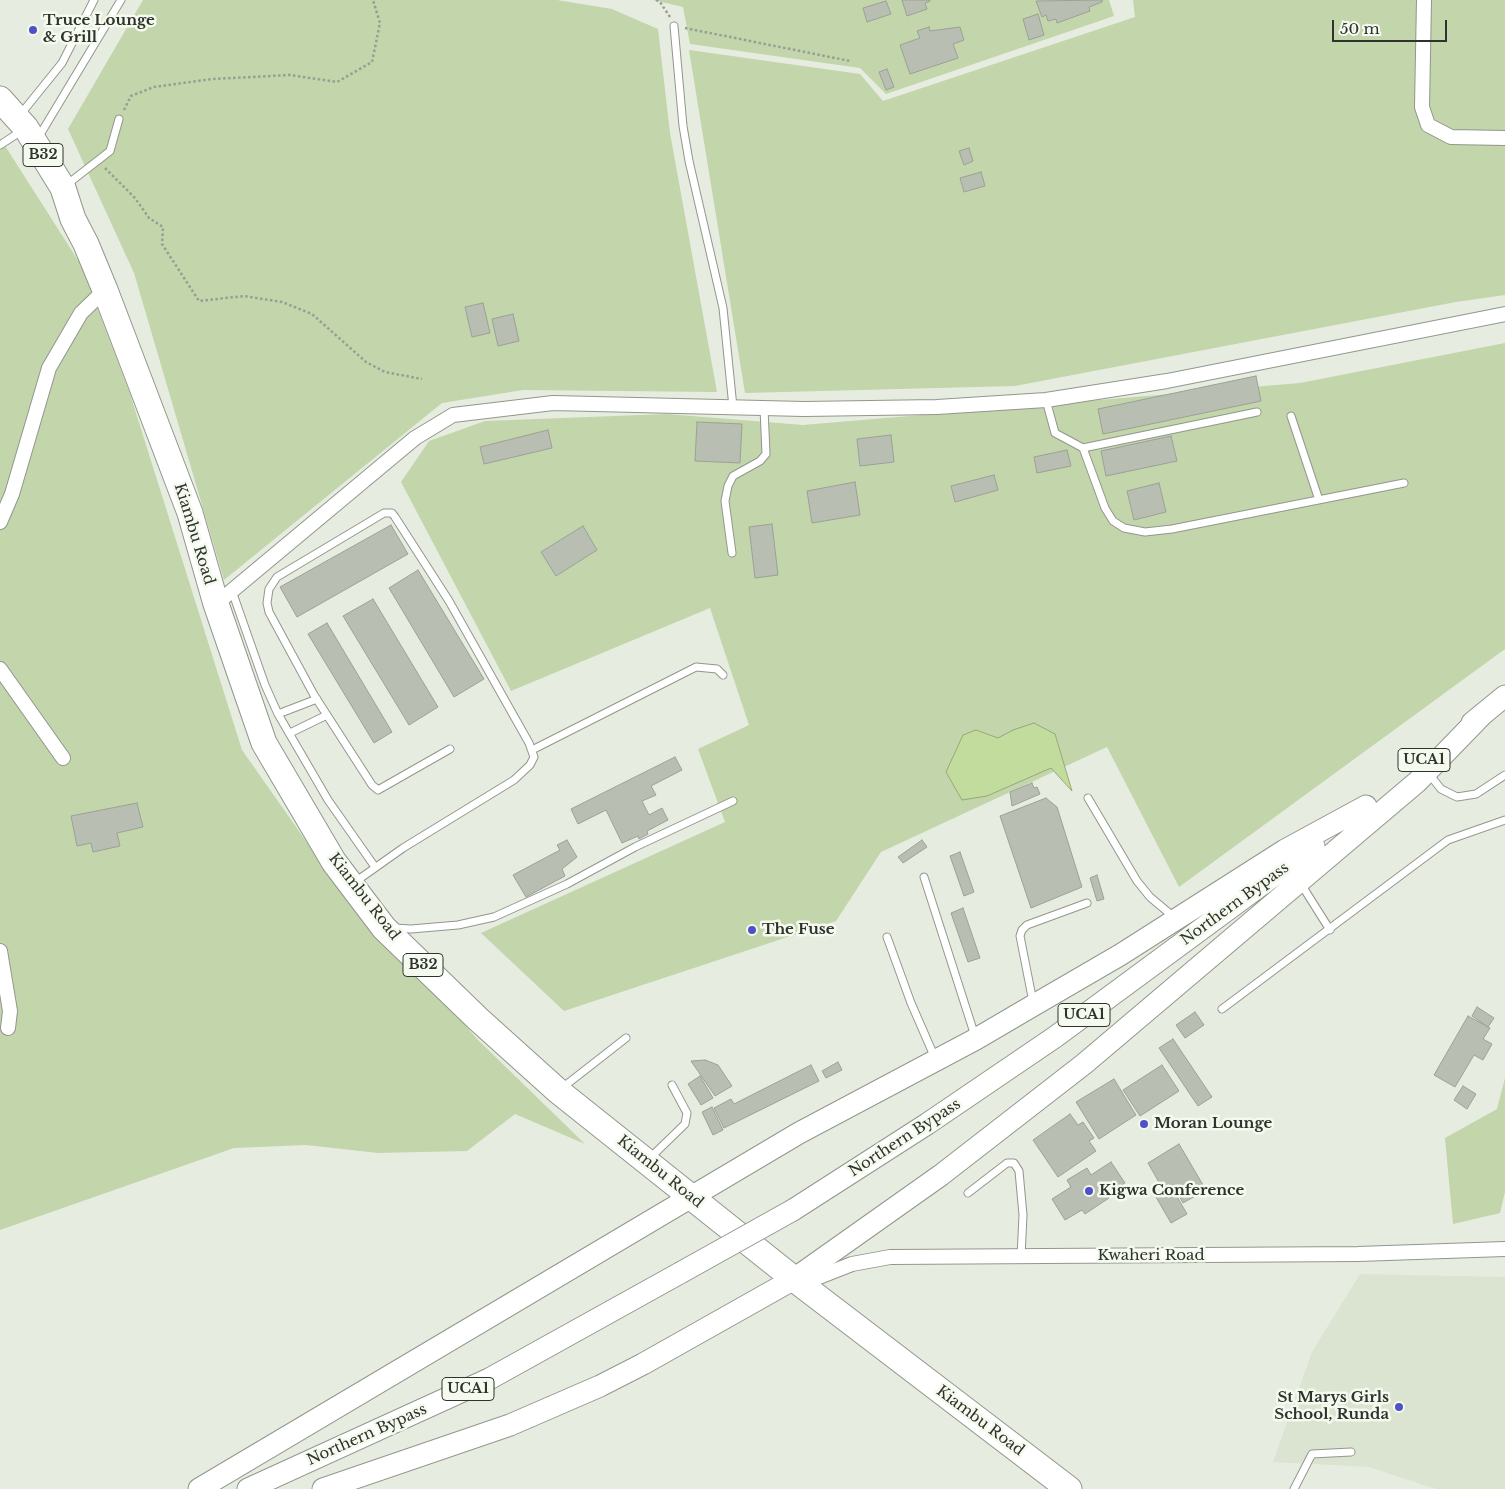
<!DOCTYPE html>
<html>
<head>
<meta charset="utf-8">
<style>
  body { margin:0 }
  #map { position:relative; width:1505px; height:1489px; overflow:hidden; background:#e7ece1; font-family:"Libre Baskerville",serif }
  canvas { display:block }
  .scale { position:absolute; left:1332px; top:20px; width:115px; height:22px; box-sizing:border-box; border:2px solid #30322d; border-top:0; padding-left:6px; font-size:15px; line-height:18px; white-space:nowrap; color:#30322d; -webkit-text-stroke:4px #f4faee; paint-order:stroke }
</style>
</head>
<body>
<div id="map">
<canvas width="1505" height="1489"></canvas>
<div class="scale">50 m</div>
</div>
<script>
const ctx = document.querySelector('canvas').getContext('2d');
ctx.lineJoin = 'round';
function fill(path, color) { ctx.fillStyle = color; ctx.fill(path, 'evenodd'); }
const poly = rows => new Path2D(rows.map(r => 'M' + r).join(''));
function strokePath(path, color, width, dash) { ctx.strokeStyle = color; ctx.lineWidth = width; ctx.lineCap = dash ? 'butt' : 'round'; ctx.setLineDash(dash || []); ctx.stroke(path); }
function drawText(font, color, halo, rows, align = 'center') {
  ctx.font = font + ' "Libre Baskerville",serif'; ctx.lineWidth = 5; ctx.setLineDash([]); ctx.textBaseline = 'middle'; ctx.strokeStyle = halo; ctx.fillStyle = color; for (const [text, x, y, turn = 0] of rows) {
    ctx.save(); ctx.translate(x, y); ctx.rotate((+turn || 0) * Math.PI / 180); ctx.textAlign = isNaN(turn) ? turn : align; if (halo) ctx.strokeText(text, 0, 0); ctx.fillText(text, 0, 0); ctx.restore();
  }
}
const built = poly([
  [1360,1274,1505,1277,1505,1489,1436,1489,1369,1467,1273,1462,1312,1352]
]);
const green = poly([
  [143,0,557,0,612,9,658,29,670,133,717,392,523,390,442,403,224,580,134,273,68,129],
  [653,0,1109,0,1114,16,886,94,860,68,690,44,683,7],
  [1133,0,1505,0,1505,295,1456,302,1015,386,745,393,689,50,860,74,883,101,1135,17],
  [0,138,81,265,130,394,242,750,308,844,477,1039,585,1144,515,1114,467,1151,378,1153,306,1145,234,1148,0,1230],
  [1505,343,1505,649,1179,887,1107,747,881,852,836,921,564,1011,481,933,725,822,698,749,749,725,710,608,511,691,401,482,429,441,485,421,667,414,803,425,1300,383],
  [1505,1078,1505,1192,1500,1213,1453,1224,1445,1138,1497,1109]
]);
const water = poly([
  [1034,723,1055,734,1072,791,1051,768,987,796,962,800,946,772,963,735,976,730,998,738,1013,730,1034,723]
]);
const building = poly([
  [902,0,930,0,930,1,925,3,927,9,907,16,902,0],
  [1102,0,1102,2,1089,7,1090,11,1057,23,1056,19,1048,21,1046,15,1042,17,1036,1,1102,0],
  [886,1,891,14,867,22,863,8,886,1],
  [1038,14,1044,35,1029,40,1023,19,1038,14],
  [929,27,930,31,960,27,964,40,953,44,958,58,910,74,900,45,920,38,917,31,929,27],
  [887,69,894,87,886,90,879,72,887,69],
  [969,148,973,161,964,165,959,151,969,148],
  [981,172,985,186,964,192,960,178,981,172],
  [483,303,490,333,472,337,465,307,483,303],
  [513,314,519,341,498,346,492,319,513,314],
  [1256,376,1261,401,1103,434,1098,409,1256,376],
  [697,422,742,424,740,463,695,461,697,422],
  [548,430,552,448,484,464,480,447,548,430],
  [891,435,894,462,860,466,857,439,891,435],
  [1171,436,1177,461,1106,476,1101,451,1171,436],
  [1067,450,1071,466,1037,473,1034,457,1067,450],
  [994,475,998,490,955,502,951,486,994,475],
  [855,482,860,515,812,523,807,491,855,482],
  [1159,483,1166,512,1134,520,1127,491,1159,483],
  [772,524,778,575,755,578,749,527,772,524],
  [391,525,408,554,297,617,280,587,391,525],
  [583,526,597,550,556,576,541,552,583,526],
  [418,570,484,679,454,697,389,588,418,570],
  [373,599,438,707,409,725,343,616,373,599],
  [327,623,392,732,374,743,308,634,327,623],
  [675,757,682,770,651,786,656,795,642,801,649,815,662,808,668,820,647,831,648,834,639,839,638,836,622,843,606,810,578,824,571,809,675,757],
  [1032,783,1034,788,1037,787,1040,794,1012,806,1010,792,1032,783],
  [1046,798,1057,807,1082,887,1031,908,1000,816,1046,798],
  [137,803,143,827,117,833,120,846,93,852,91,843,77,846,71,816,137,803],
  [567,840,577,857,562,869,565,876,526,897,513,875,560,850,557,845,567,840],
  [922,840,927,847,903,863,898,857,922,840],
  [960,852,974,892,964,896,950,856,960,852],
  [1097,875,1104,899,1097,901,1090,878,1097,875],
  [963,908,980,958,968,962,951,913,963,908],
  [1477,1007,1494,1018,1488,1027,1472,1016,1477,1007],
  [1195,1012,1204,1025,1185,1038,1176,1025,1195,1012],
  [1468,1016,1490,1028,1483,1039,1492,1044,1483,1060,1474,1055,1455,1087,1434,1075,1468,1016],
  [1173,1039,1212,1097,1198,1106,1159,1048,1173,1039],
  [705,1060,718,1065,732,1086,715,1096,691,1061,705,1060],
  [838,1062,842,1070,826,1078,822,1071,838,1062],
  [811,1065,819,1081,724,1128,714,1108,731,1099,734,1104,811,1065],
  [1162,1065,1179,1091,1140,1116,1123,1090,1162,1065],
  [700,1076,713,1098,701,1105,688,1084,700,1076],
  [1114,1079,1136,1115,1099,1139,1076,1102,1114,1079],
  [1463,1086,1476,1094,1467,1109,1454,1100,1463,1086],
  [712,1107,723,1130,713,1135,702,1112,712,1107],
  [1070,1114,1078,1125,1083,1122,1094,1138,1089,1141,1096,1151,1058,1177,1033,1140,1070,1114],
  [1179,1144,1206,1190,1183,1203,1173,1185,1164,1191,1148,1163,1179,1144],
  [1111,1162,1125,1183,1107,1194,1109,1198,1085,1214,1082,1210,1065,1220,1052,1199,1071,1187,1067,1180,1087,1168,1091,1175,1111,1162],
  [1172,1188,1187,1214,1171,1223,1156,1197,1172,1188]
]);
const path = poly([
  [656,0,660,2,670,17],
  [685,28,850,61],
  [124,110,131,96,154,87,212,79,290,75,337,82,372,62,380,23,373,0],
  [105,168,135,198,149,218,163,227,162,244,199,301,244,296,282,302,312,314,366,362,385,372,422,379]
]);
const lane = poly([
  [674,26,683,126,689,161,723,308,733,407],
  [20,115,62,63,94,0],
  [38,138,121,0],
  [0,145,23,130],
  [65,186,110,151,119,119],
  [1046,400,1055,433,1083,448,1105,508,1113,521,1124,528,1145,532,1172,529,1404,483],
  [1291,416,1319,500],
  [1083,448,1257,412],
  [732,553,725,501,728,486,733,476,760,461,766,454,764,408],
  [232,591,265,685,278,714,328,800,375,867],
  [278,714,317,699],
  [290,733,327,715],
  [532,750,696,667,717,669,723,675],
  [1429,774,1441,789,1457,797,1476,794,1505,775],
  [1088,798,1137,881,1150,897,1175,918],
  [924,877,975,1036],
  [355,882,403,848,514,780,530,765,534,757,529,743,449,601,395,517,392,513,384,513,277,577,269,589,267,603,269,612,314,695,372,785,378,790,450,749],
  [1301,884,1330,930],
  [395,928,411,929,458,925,494,917,567,884,635,847,733,801],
  [887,937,911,1003,935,1058],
  [1033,1002,1020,936,1022,930,1027,925,1087,903],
  [1222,1009,1448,840,1505,820],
  [562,1088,626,1038],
  [650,1158,685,1124,687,1113,672,1085],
  [968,1193,1007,1163,1014,1163,1019,1171,1023,1215,1021,1257],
  [1294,1489,1312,1454,1351,1452]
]);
const street = poly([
  [1424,0,1422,107,1428,125,1451,137,1505,138],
  [0,522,12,494,49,368,81,313,105,290],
  [216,604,415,438,453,415,553,403,804,409,937,407,1046,400,1167,381,1505,314],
  [0,669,63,758],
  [0,951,10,1011,8,1028],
  [801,1284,852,1264,890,1257,1358,1254,1505,1249]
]);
const primary = poly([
  [1472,723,1505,696],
  [793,1210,927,1124,1055,1037,1314,846],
  [199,1489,799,1133,976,1039,1034,1005,1120,955,1285,850,1366,806],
  [248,1489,489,1379,680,1273],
  [323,1489,510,1425,600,1386,643,1364,794,1279,941,1175,1084,1064,1417,782,1482,715]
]);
const highway = poly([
  [0,99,26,128,63,188,73,219,86,244,105,290,190,513,216,604,264,743,334,862,384,928,478,1019,558,1091,794,1279,1069,1489]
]);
const primaryBridge = poly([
  [680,1273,793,1210]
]);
const markers = [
  [33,30,5,"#4f51c7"],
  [752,930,5,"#4f51c7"],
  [1144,1124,5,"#4f51c7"],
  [1089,1191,5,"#4f51c7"],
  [1399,1407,5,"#4f51c7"]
];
const shields = [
  [43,155,40],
  [1424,760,52],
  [423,965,40],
  [1084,1015,52],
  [468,1389,52]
];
const shieldNames = [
  ["B32",43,155],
  ["UCA1",1424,760],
  ["B32",423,965],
  ["UCA1",1084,1015],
  ["UCA1",468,1389]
];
const poiNames = [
  ["Truce Lounge",43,21],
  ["& Grill",43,38],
  ["The Fuse",762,930],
  ["Moran Lounge",1154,1124],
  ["Kigwa Conference",1099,1191],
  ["St Marys Girls",1389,1398,"right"],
  ["School, Runda",1389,1415,"right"]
];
const streetNames = [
  ["Kiambu Road",194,534,73],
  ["Kiambu Road",364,897,52],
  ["Northern Bypass",1235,904,-36],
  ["Northern Bypass",905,1138,-33],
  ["Kiambu Road",660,1172,39],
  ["Kwaheri Road",1151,1256],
  ["Kiambu Road",980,1421,37],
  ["Northern Bypass",367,1435,-24]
];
fill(built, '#dbe3d1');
fill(green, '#c2d5ab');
fill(water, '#c1dc9d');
strokePath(water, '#96a97b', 1);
fill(building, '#b9beb3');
strokePath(building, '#9ca196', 1);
strokePath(lane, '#92978c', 9);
strokePath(street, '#92978c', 16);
strokePath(primary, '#92978c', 23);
strokePath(highway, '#92978c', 27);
strokePath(path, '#999d94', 2.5, [2.5, 2.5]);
strokePath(lane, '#fff', 7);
strokePath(street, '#fff', 14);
strokePath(primary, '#fff', 21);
strokePath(highway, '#fff', 25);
strokePath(primaryBridge, '#92978c', 23, []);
strokePath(primaryBridge, '#fff', 21);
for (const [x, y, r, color] of markers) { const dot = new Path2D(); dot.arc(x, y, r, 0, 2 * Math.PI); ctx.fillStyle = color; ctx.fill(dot); strokePath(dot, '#f4faee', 2); }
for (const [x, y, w] of shields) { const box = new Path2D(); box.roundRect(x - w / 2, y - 11.5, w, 23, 4); ctx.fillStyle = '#f4faee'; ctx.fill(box); strokePath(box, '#30322d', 1); }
drawText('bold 14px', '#30322d', null, shieldNames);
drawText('bold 15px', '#30322d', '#f4faee', poiNames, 'left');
drawText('15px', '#30322d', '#f4faee', streetNames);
</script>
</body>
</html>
